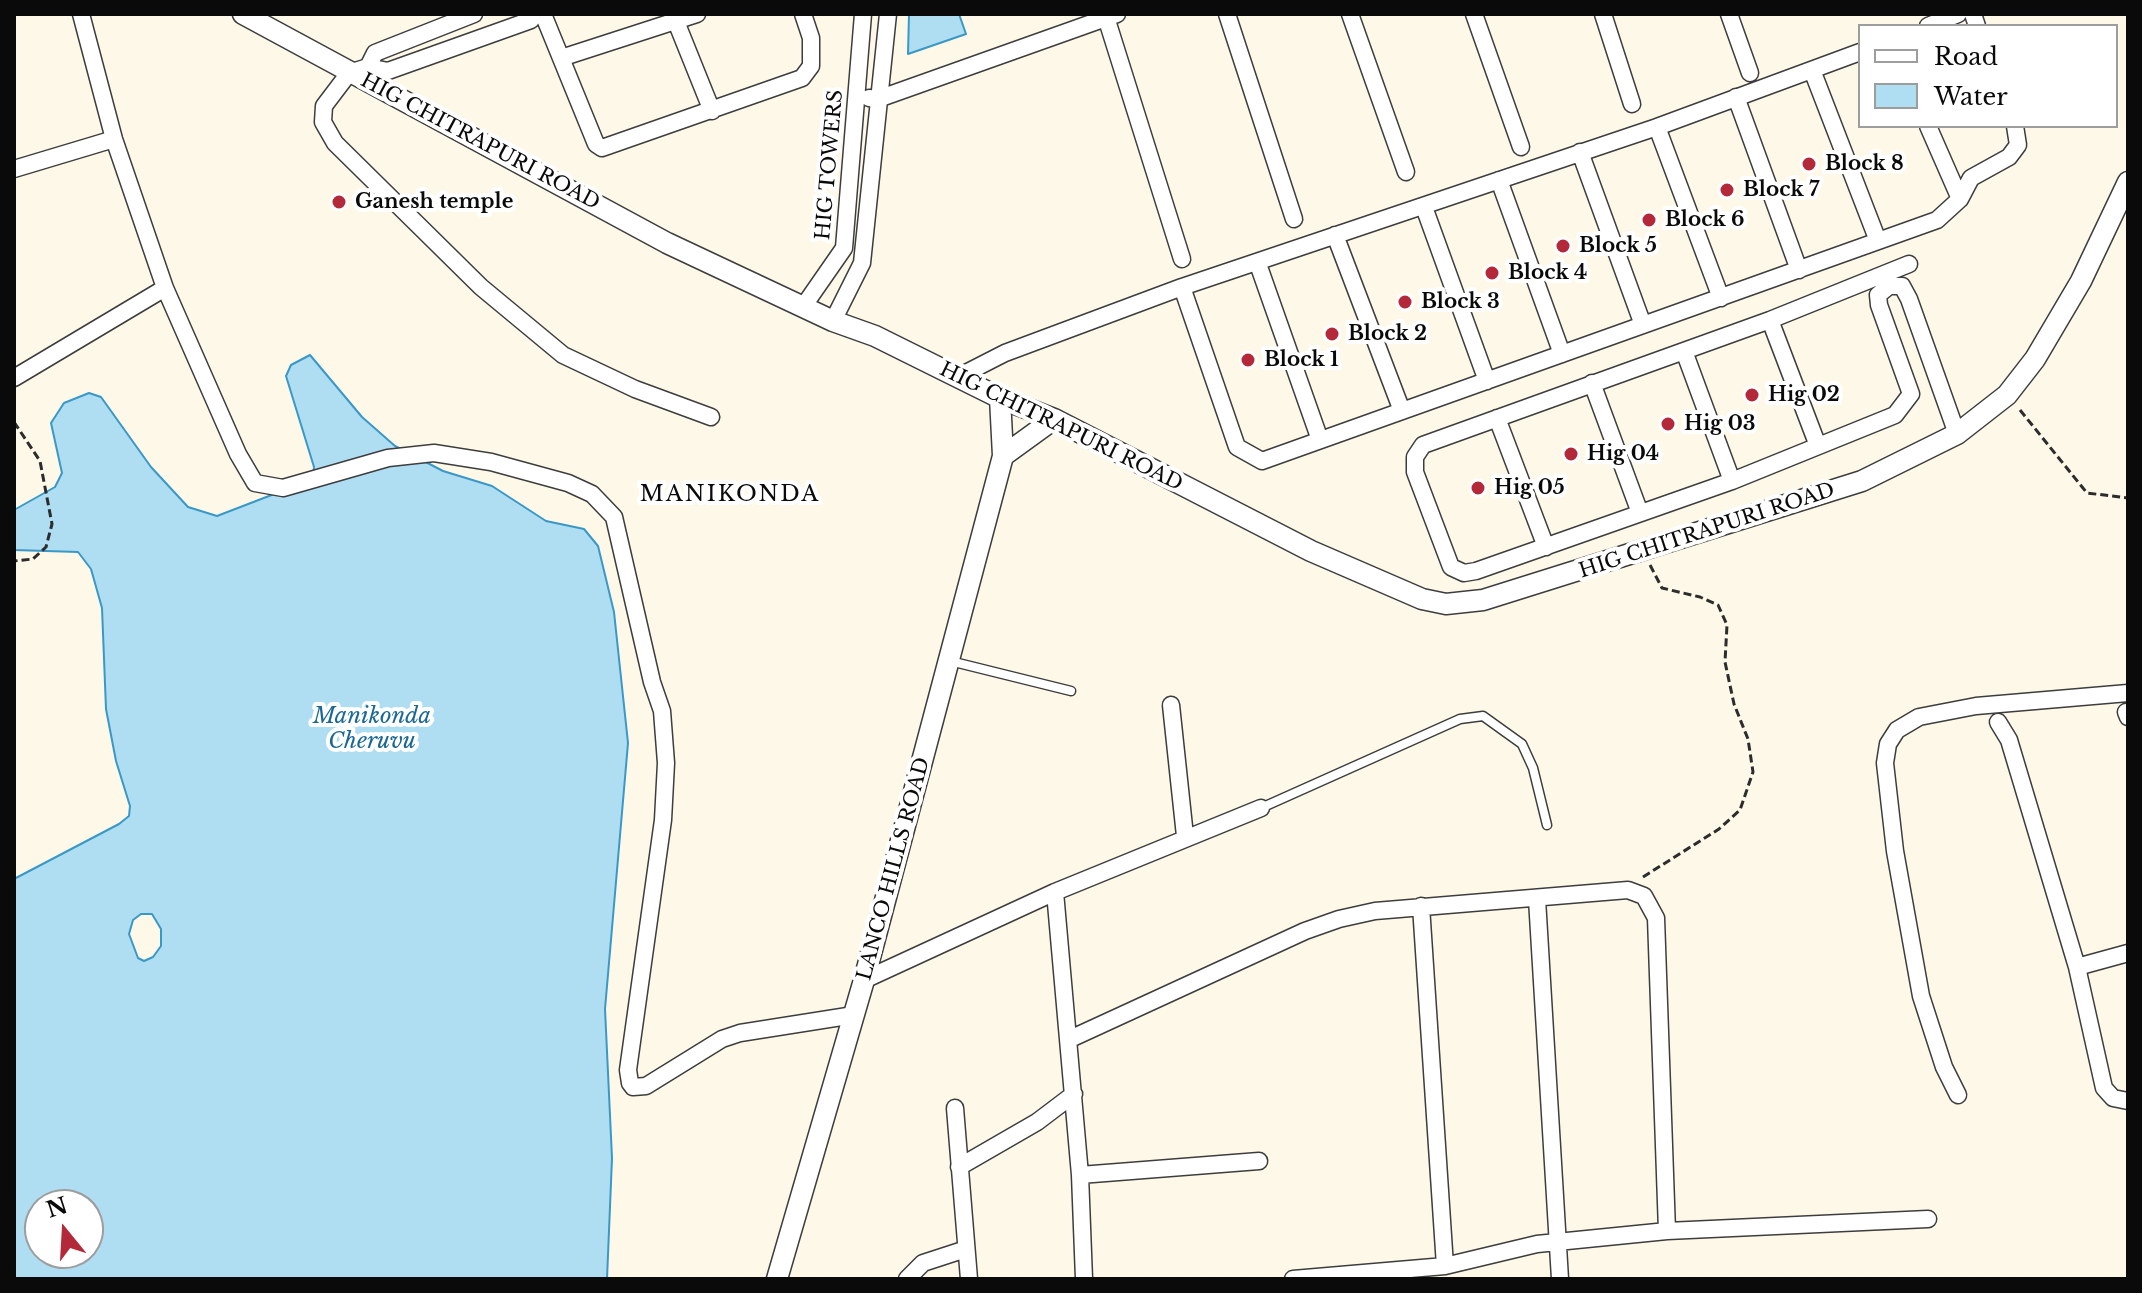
<!DOCTYPE html>
<html>
<head>
<meta charset="utf-8">
<style>
  body { margin:0 }
  #map { position:relative; width:2142px; height:1293px; overflow:hidden; background:#fef8e8; font-family:"Libre Baskerville",serif }
  canvas { display:block }
  .frame { position:absolute; inset:0; border:16px solid #0a0a0a; pointer-events:none }
  .legend { position:absolute; left:1858px; top:24px; width:260px; height:104px; box-sizing:border-box; background:#fff; border:2px solid #9d9d9d; margin:0; padding:10px 14px; list-style:none; font-size:24px; color:#0a0a0a }
  .legend li { display:flex; align-items:center; gap:16px; height:40px }
  .legend b { width:40px; border:2px solid #9d9d9d }
  .north { position:absolute; left:24px; top:1189px; width:80px; height:80px; box-sizing:border-box; background:#fff; border:2px solid #9d9d9d; border-radius:50%; rotate:342deg; font-size:22px; font-weight:700; line-height:32px; text-align:center; color:#0a0a0a }
  .north::after { content:''; display:block; margin:auto; width:28px; height:36px; background:#b3293a; clip-path:polygon(50% 0,100% 100%,50% 72%,0 100%) }
</style>
</head>
<body>
<div id="map">
<canvas width="2142" height="1293"></canvas>
<div class="frame"></div>
<ul class="legend">
<li><b style="height:10px;background:#fff"></b>Road</li>
<li><b style="height:22px;background:#afdef3"></b>Water</li>
</ul>
<div class="north">N</div>
</div>
<script>
const ctx = document.querySelector('canvas').getContext('2d');
ctx.lineJoin = 'round';
function fill(path, color) { ctx.fillStyle = color; ctx.fill(path, 'evenodd'); }
const poly = rows => new Path2D(rows.map(r => 'M' + r).join(''));
function strokePath(path, color, width, dash) { ctx.strokeStyle = color; ctx.lineWidth = width; ctx.lineCap = dash ? 'butt' : 'round'; ctx.setLineDash(dash || []); ctx.stroke(path); }
function drawText(font, color, halo, rows, align = 'center') {
  ctx.font = font + ' "Libre Baskerville",serif'; ctx.lineWidth = 8; ctx.setLineDash([]); ctx.textBaseline = 'middle'; ctx.strokeStyle = halo; ctx.fillStyle = color; for (const [text, x, y, turn = 0] of rows) {
    ctx.save(); ctx.translate(x, y); ctx.rotate((+turn || 0) * Math.PI / 180); ctx.textAlign = isNaN(turn) ? turn : align; if (halo) ctx.strokeText(text, 0, 0); ctx.fillText(text, 0, 0); ctx.restore();
  }
}
const water = poly([
  [909,14,959,14,966,34,908,54,909,14],
  [310,355,362,417,395,446,443,471,492,486,546,521,584,529,598,546,614,612,628,743,605,1009,612,1158,607,1279,14,1279,14,879,119,824,129,816,130,806,116,761,106,709,102,608,91,569,78,552,14,550,14,510,55,487,62,473,51,423,64,403,89,393,101,397,151,467,188,507,217,516,308,481,313,477,314,467,286,376,291,365,310,355],
  [141,914,152,914,161,929,161,946,153,957,144,961,138,958,129,934,133,920,141,914],
  [40,1205,88,1205,88,1253,40,1253,40,1205]
]);
const path = poly([
  [2020,410,2087,493,2128,498],
  [14,422,40,461,52,524,46,547,33,559,14,561],
  [1643,877,1719,829,1740,810,1753,772,1748,739,1734,704,1725,662,1727,625,1718,605,1700,597,1662,588,1650,565]
]);
const service = poly([
  [950,661,1071,691],
  [1261,808,1460,719,1483,716,1522,744,1533,768,1547,825]
]);
const minor = poly([
  [81,14,114,139,165,288,238,454,255,483,283,488,388,458,434,453,491,462,568,483,592,494,614,517,652,682,662,711,666,763,663,820,628,1070,630,1083,633,1087,646,1086,722,1039,740,1033,854,1015],
  [530,14,531,20,388,71,368,67,349,73,324,106,323,122,335,143,481,287,563,355,635,389,711,417],
  [543,14,596,144,602,148,802,78,811,66,811,38,803,14],
  [673,14,712,111],
  [1105,14,1182,259],
  [1227,14,1294,219],
  [1350,14,1406,172],
  [1474,14,1521,147],
  [1603,14,1632,104],
  [1729,14,1750,73],
  [1973,14,1977,26],
  [1928,26,1958,14],
  [561,58,697,14],
  [368,67,375,53,474,14],
  [1812,70,1878,241],
  [1736,97,1799,270],
  [869,98,878,99,1117,14],
  [1928,126,1960,199],
  [1657,127,1721,298],
  [1580,152,1643,325],
  [14,169,114,139],
  [1499,180,1562,354],
  [1424,207,1487,381],
  [1335,235,1402,411],
  [1258,264,1320,440],
  [1909,264,1770,320,1423,445,1415,457,1415,472,1451,567,1464,573,1476,571,1732,481,1895,415,1911,394,1879,305,1878,295,1889,286,1902,286,1909,299,1957,434],
  [1182,287,1237,447,1262,461,1937,220,1960,199,1971,178,2009,157,2018,145,2015,126],
  [803,307,844,248,863,14],
  [1770,320,1818,446],
  [833,321,862,263,888,14],
  [1684,351,1732,481],
  [958,377,1005,353,1182,287,1657,127,1860,52],
  [14,378,165,288],
  [1592,383,1640,513],
  [1497,418,1546,547],
  [1171,705,1185,836],
  [2126,712,2128,717],
  [1998,722,2009,740,2077,967,2104,1088,2113,1098,2128,1101],
  [1055,892,1080,1175,1084,1279],
  [1537,899,1560,1279],
  [1421,906,1445,1266],
  [2077,967,2128,953],
  [864,980,1055,892,1261,808],
  [1070,1039,1305,931,1339,919,1375,911,1628,890,1644,896,1656,918,1667,1231,1537,1244,1445,1266,1293,1279],
  [1958,1095,1944,1067,1921,996,1895,851,1885,763,1888,744,1897,730,1919,717,1976,706,2128,693],
  [955,1108,969,1279],
  [959,1167,1037,1122,1074,1094],
  [1080,1175,1259,1161],
  [1667,1231,1928,1219],
  [907,1279,923,1263,966,1249]
]);
const tertiary = poly([
  [243,14,667,243,833,321,875,336,1000,398,1054,419,1311,551,1422,599,1446,604,1483,600,1862,481,1957,434,2007,395,2035,359,2081,281,2128,182],
  [1003,456,1054,419],
  [777,1279,864,980,1003,456,1000,398]
]);
const markers = [
  [1809,164,8,"#b3293a"],
  [1727,190,8,"#b3293a"],
  [339,202,8,"#b3293a"],
  [1649,220,8,"#b3293a"],
  [1563,246,8,"#b3293a"],
  [1492,273,8,"#b3293a"],
  [1405,302,8,"#b3293a"],
  [1332,334,8,"#b3293a"],
  [1248,360,8,"#b3293a"],
  [1752,395,8,"#b3293a"],
  [1668,424,8,"#b3293a"],
  [1571,454,8,"#b3293a"],
  [1478,488,8,"#b3293a"]
];
const streetNames = [
  ["HIG CHITRAPURI ROAD",480,142,28],
  ["HIG TOWERS",830,165,-85],
  ["HIG CHITRAPURI ROAD",1061,427,26],
  ["HIG CHITRAPURI ROAD",1707,531,-18],
  ["LANCO HILLS ROAD",894,869,-75]
];
const poiNames = [
  ["Block 8",1825,164],
  ["Block 7",1743,190],
  ["Ganesh temple",355,202],
  ["Block 6",1665,220],
  ["Block 5",1579,246],
  ["Block 4",1508,273],
  ["Block 3",1421,302],
  ["Block 2",1348,334],
  ["Block 1",1264,360],
  ["Hig 02",1768,395],
  ["Hig 03",1684,424],
  ["Hig 04",1587,454],
  ["Hig 05",1494,488]
];
const neighbourhoodNames = [
  ["MANIKONDA",730,495]
];
const waterNames = [
  ["Manikonda",372,717],
  ["Cheruvu",372,742]
];
fill(water, '#afdef3');
strokePath(water, '#3998c6', 2);
strokePath(service, '#3d3d3d', 11);
strokePath(minor, '#3d3d3d', 19);
strokePath(tertiary, '#3d3d3d', 23);
strokePath(path, '#2c2c2c', 3, [8, 4]);
strokePath(service, '#fff', 8);
strokePath(minor, '#fff', 16);
strokePath(tertiary, '#fff', 20);
for (const [x, y, r, color] of markers) { const dot = new Path2D(); dot.arc(x, y, r, 0, 2 * Math.PI); ctx.fillStyle = color; ctx.fill(dot); strokePath(dot, '#fff', 3); }
drawText('20px', '#0a0a0a', '#fff', streetNames);
drawText('bold 20px', '#0a0a0a', '#fff', poiNames, 'left');
ctx.letterSpacing = '2px';
drawText('22px', '#0a0a0a', '#fff', neighbourhoodNames);
ctx.letterSpacing = '0px';
drawText('italic 22px', '#1a6895', '#fff', waterNames);
</script>
</body>
</html>
